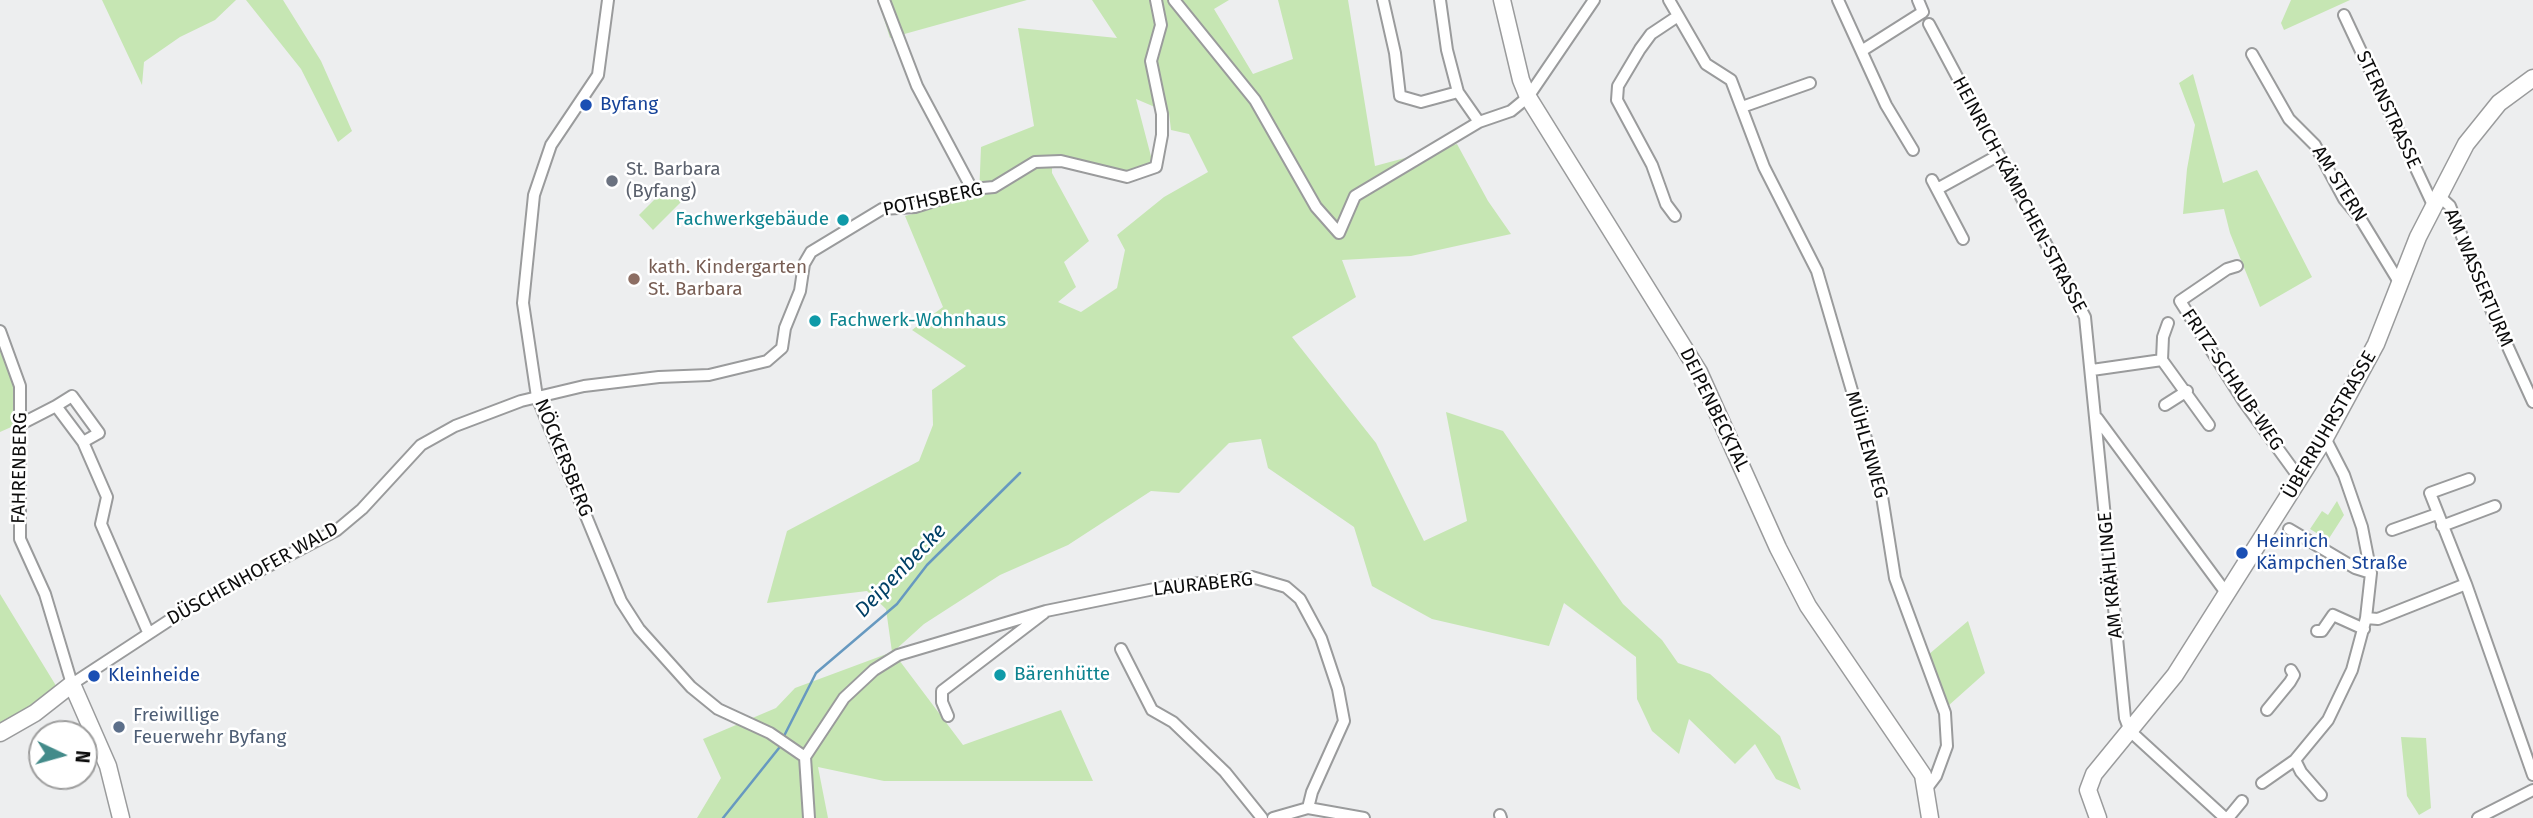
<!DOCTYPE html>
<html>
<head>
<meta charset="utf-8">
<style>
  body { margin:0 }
  #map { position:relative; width:2533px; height:818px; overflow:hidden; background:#edeeef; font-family:"Fira Sans",sans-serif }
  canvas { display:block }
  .north { position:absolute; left:28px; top:720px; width:70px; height:70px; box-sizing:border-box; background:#fff; border:2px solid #9e9e9e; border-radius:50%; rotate:95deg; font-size:19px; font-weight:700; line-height:28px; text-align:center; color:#0c0c0c }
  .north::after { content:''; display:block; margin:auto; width:24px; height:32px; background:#438b8a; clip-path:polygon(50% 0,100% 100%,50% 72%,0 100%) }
</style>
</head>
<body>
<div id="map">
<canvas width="2533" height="818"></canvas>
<div class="north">N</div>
</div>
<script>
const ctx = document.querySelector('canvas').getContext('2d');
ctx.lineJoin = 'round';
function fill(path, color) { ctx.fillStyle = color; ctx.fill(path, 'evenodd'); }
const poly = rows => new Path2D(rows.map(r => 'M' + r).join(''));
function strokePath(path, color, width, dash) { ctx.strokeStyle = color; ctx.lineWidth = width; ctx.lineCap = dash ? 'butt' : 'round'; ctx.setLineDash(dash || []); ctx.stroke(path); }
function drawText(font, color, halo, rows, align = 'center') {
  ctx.font = font + ' "Fira Sans",sans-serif'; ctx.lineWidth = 5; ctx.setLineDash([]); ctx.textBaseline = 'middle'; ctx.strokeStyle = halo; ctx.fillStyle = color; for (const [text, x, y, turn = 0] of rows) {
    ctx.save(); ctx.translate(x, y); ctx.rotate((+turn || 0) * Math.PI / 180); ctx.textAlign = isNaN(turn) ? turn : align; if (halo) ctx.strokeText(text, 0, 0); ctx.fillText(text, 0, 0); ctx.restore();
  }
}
const green = poly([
  [102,0,236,0,215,20,180,37,144,62,142,85],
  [246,0,283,0,321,61,352,131,338,142,301,69],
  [878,0,1027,0,890,38],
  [1092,0,1229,0,1214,9,1253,74,1293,59,1278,0,1348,0,1375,166,1457,144,1488,201,1511,234,1411,256,1342,260,1356,297,1292,337,1376,443,1424,541,1467,521,1446,412,1503,431,1623,604,1662,640,1678,663,1710,674,1780,736,1801,790,1776,779,1755,744,1735,764,1689,719,1679,754,1652,731,1637,699,1636,657,1564,603,1549,646,1432,619,1372,586,1354,527,1268,468,1261,439,1229,443,1179,493,1151,491,1068,545,1000,575,924,624,893,652,963,745,1061,710,1093,781,884,781,818,767,828,818,697,818,721,778,703,739,776,708,795,688,892,652,886,609,867,591,767,603,787,531,919,461,933,425,932,390,966,366,912,330,943,307,905,216,979,196,981,147,1034,126,1018,28,1117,38],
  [1136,99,1169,113,1171,130,1189,134,1208,172,1164,197,1117,235,1125,250,1117,288,1081,312,1058,302,1076,287,1064,262,1089,241,1052,173,1052,163,1133,173,1153,164],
  [2291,0,2350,0,2284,30,2281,23],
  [2193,74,2223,183,2257,170,2312,277,2260,307,2230,233,2224,209,2183,214,2187,169,2195,125,2179,83],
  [667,187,681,202,653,230,639,215],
  [0,338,18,389,18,424,0,432],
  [2337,501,2344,515,2328,540,2310,529,2322,511,2328,515],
  [0,594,58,689,0,728],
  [1968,621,1985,673,1948,706,1928,655],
  [2401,737,2426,738,2431,808,2419,815,2407,796]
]);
const stream = poly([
  [783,738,816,673,897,604,927,565,1020,473],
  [723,818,779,748]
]);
const street = poly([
  [608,0,598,75,551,145,534,195,523,303,537,397,621,601,639,629,691,687,718,709,770,733,805,757],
  [884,0,917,86,972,189],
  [1174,0,1255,100,1316,207,1339,233,1355,196,1479,122,1511,111,1528,97,1594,0],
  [1383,0,1395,53,1400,96,1421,102,1458,92],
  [1440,0,1447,50,1458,92,1479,122],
  [1669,0,1706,64,1731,80,1764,167,1817,271,1881,490,1895,578,1945,713,1947,746,1936,776,1927,788],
  [1838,0,1886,105,1913,150],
  [2344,15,2433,205],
  [1929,24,2085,317,2125,718,2130,731,2225,818],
  [1863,50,1923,12,1918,0],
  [2252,54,2289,119,2315,145,2344,199,2360,218,2399,282],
  [1742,107,1810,83],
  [1932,180,1963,239],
  [1939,188,1999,155],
  [2438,195,2450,206,2492,312,2533,402],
  [1675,216,1666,204,1652,165,1617,100,1618,86,1640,49,1651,34,1678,16],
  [2237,266,2227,269,2180,301,2244,402,2300,479],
  [0,331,20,386,20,539,45,594,72,684,188,608,337,530,362,509,421,445,455,426,521,401,584,386,659,377,709,375,767,361,782,348,785,328,800,291,804,264,811,252,882,209,915,207,972,189,994,187,1035,162,1061,161,1127,177,1156,167,1162,135,1162,114,1151,61,1161,25,1156,0],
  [2162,360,2163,337,2168,323],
  [2092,370,2162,360,2209,425],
  [2165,405,2187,391],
  [56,406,72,396,99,433,83,442],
  [2097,418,2227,594],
  [21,424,56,406,83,442,107,497,101,524,148,632],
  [2469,479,2430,493,2466,584,2533,775],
  [2442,526,2495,506],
  [2289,529,2355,568,2371,573],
  [2392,530,2437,514],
  [2366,618,2378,619,2466,584],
  [2317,631,2322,631,2333,615,2364,629],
  [1121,649,1152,710,1173,722,1225,772,1262,818],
  [2267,710,2290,682,2294,675,2291,670],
  [948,716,942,702,942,691,1044,613],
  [805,757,844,698,874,670,898,655,1046,611,1164,587,1252,577,1286,587,1300,599,1321,638,1338,689,1344,721,1312,792,1308,808],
  [805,757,809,818],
  [2262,783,2295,760],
  [2321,795,2301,772,2295,760,2328,720,2352,670,2366,618,2371,573,2362,527,2344,475,2325,438],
  [1500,815,1501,818],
  [1273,818,1308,808,1364,818],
  [2228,818,2242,801],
  [2478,818,2533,790]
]);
const secondary = poly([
  [1502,0,1521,80,1528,97,1699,372,1778,548,1808,606,1923,775,1930,818],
  [0,733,35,713,72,684,108,766,121,818],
  [2098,818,2088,790,2094,774,2175,675,2325,438,2376,344,2418,237,2466,144,2499,103,2533,78]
]);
const markers = [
  [586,105,7,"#1a4fb4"],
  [612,181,7,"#6b7280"],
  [843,220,7,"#0f9aa8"],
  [634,279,7,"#8d6e63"],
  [815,321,7,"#0f9aa8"],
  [2242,553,7,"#1a4fb4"],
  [1000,675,7,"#0f9aa8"],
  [94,676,7,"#1a4fb4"],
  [119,727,7,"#5c6f8a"]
];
const transitNames = [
  ["Byfang",600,105],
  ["Heinrich",2256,542],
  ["Kämpchen Straße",2256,564],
  ["Kleinheide",108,676]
];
const streetNames = [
  ["STERNSTRASSE",2388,110,65],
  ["AM STERN",2339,184,58],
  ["HEINRICH-KÄMPCHEN-STRASSE",2019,195,62],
  ["POTHSBERG",933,200,-12],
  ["AM WASSERTURM",2478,278,67],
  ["FRITZ-SCHAUB-WEG",2232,380,56],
  ["DEIPENBECKTAL",1714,410,64],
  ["ÜBERRUHRSTRASSE",2330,425,-60],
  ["MÜHLENWEG",1866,445,74],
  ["NÖCKERSBERG",563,458,68],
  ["FAHRENBERG",20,468,-89],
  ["DÜSCHENHOFER WALD",253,574,-29],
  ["AM KRÄHLINGE",2111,575,-95],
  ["LAURABERG",1203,585,-6]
];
const worshipNames = [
  ["St. Barbara",626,170],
  ["(Byfang)",626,192]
];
const cultureNames = [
  ["Fachwerkgebäude",829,220,"right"],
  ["Fachwerk-Wohnhaus",829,321],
  ["Bärenhütte",1014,675]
];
const educationNames = [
  ["kath. Kindergarten",648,268],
  ["St. Barbara",648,290]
];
const serviceNames = [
  ["Freiwillige",133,716],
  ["Feuerwehr Byfang",133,738]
];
const waterNames = [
  ["Deipenbecke",901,571,-46]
];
fill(green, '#c6e6b3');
strokePath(stream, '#6799c0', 2.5);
strokePath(street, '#9a9b9c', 14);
strokePath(secondary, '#9a9b9c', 19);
strokePath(street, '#fff', 10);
strokePath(secondary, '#fff', 16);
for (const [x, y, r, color] of markers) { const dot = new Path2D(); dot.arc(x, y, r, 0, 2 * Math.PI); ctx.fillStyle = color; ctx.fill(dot); strokePath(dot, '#fff', 2.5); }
drawText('19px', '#164399', '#fff', transitNames, 'left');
drawText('19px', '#0c0c0c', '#fff', streetNames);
drawText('19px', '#5b616d', '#fff', worshipNames, 'left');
drawText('19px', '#0d838f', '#fff', cultureNames, 'left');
drawText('19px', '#785e54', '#fff', educationNames, 'left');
drawText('19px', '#4e5e75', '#fff', serviceNames, 'left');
drawText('italic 21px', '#004066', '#fff', waterNames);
</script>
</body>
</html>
